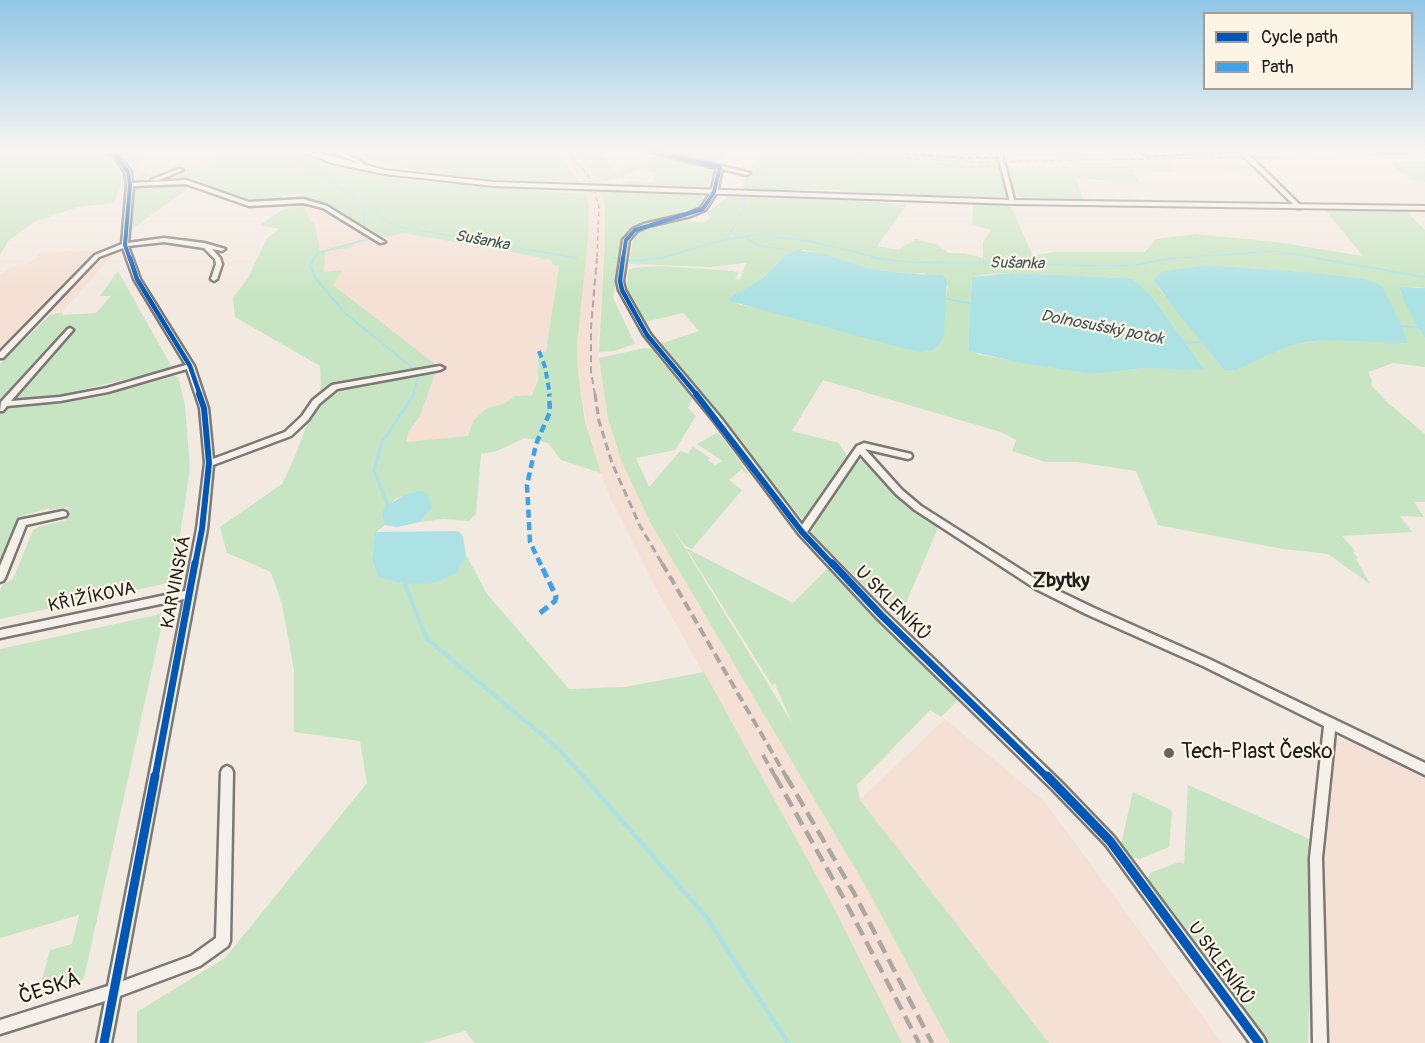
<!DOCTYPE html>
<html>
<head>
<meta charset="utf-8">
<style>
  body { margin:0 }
  #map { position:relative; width:1425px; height:1043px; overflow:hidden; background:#f2e9e0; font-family:Pangolin,sans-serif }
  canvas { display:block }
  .legend { position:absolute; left:1203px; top:12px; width:210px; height:78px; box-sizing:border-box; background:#fcf5e5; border:2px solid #a29e95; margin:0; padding:8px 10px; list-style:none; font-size:18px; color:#1c1c1c }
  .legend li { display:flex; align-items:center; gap:12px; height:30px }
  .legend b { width:30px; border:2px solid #a29e95 }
</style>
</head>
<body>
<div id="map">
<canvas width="1425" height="1043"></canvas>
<ul class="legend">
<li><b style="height:8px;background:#0057b8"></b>Cycle path</li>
<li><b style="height:8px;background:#3da2ea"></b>Path</li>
</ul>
</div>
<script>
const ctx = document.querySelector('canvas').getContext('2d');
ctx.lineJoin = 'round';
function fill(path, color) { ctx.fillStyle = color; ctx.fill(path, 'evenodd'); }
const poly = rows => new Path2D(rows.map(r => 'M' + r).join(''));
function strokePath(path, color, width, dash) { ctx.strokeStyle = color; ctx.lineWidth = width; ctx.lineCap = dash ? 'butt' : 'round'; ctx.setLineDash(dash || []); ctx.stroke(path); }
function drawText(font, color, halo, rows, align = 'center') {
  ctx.font = font + ' Pangolin,sans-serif'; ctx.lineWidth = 4.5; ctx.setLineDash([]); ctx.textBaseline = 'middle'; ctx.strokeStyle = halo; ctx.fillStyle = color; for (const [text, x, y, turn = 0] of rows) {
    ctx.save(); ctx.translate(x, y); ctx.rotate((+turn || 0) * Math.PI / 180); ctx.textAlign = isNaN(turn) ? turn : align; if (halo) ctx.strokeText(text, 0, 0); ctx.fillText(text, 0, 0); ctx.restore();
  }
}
const built = poly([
  [116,150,227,150,229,154,165,178,160,175,137,181,130,162],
  [555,150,572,150,584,162,597,179,605,205,605,239,598,344,600,371,613,438,635,490,679,571,865,885,950,1043,902,1043,831,902,652,581,610,497,590,442,578,373,577,345,588,240,589,206,581,181,570,164],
  [798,150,975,160,1425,152,1425,155,977,163,875,159],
  [303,204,314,207,364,236,372,233,382,238,403,233,516,253,551,260,559,265,546,352,532,395,515,396,505,403,487,408,473,421,468,436,406,442,409,431,420,416,427,397,436,369,332,284,342,270,324,273,325,251,352,248,353,244,366,240,320,251,315,225,311,222],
  [111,250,113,255,63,311,54,311,46,316,0,362,0,274,14,266,22,266,40,257,38,256,41,252],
  [945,719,1044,801,1222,1043,1049,1043,860,800],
  [1338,741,1350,741,1425,775,1425,1043,1328,1043,1326,859,1334,744]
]);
const green = poly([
  [93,150,100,151,112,158,118,166,122,180,114,203,78,207,34,222,8,241,0,255,0,151],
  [116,150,126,150,133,157,142,154,144,157,139,158,143,162,135,164,148,175,152,174,155,177,137,181,130,162],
  [227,150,290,150,321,161,409,181,586,194,589,206,588,240,577,345,578,373,585,422,601,473,561,460,548,443,525,438,497,451,481,454,476,514,469,521,443,519,420,522,432,508,404,495,394,500,382,516,385,525,375,533,372,560,378,577,458,572,466,555,487,594,569,689,625,687,704,672,831,902,902,1043,475,1043,465,1031,423,1043,137,1043,137,1012,225,958,367,783,360,741,294,732,294,670,282,604,271,572,227,553,220,527,282,484,294,459,321,387,320,366,235,317,233,298,248,278,267,238,279,229,260,225,280,211,303,204,311,222,315,224,320,251,366,239,367,241,353,244,352,248,325,251,324,272,342,270,333,285,440,368,435,374,420,416,409,431,406,442,468,436,473,421,487,408,505,403,515,396,532,395,538,380,538,353,546,352,559,266,553,265,551,260,516,253,403,233,382,238,328,207,303,201,304,194,283,195,279,202,254,203,184,181,156,180,209,163,228,154],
  [338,150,552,150,562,158,581,184,507,181,436,174,361,159],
  [572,150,609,150,597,155,611,163,613,170,617,173,654,156,706,166,713,172,708,184,702,188,617,186,628,181,652,182,656,173,637,170,623,176,625,178,619,177,599,184,590,169],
  [668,150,729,150,720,166,671,155,675,153],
  [765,150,798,150,931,162,998,163,1008,195,1003,198,878,194,836,190,742,190,747,173],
  [822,150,868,150,997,160,904,158],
  [1003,150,1134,150,1136,154,1026,156,1005,153],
  [1425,161,1425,182,1413,181,1391,165,1393,162],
  [1246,164,1252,168,1227,169,1220,166,1169,166,1173,172,1147,171,1144,168,1130,168,1140,183,1075,178,1084,200,1022,198,1016,194,1008,168],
  [183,183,192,186,129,231,133,185],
  [601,191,693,194,703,197,702,204,692,210,644,224,630,231,622,240,613,298,635,344,614,351,599,352,605,239,605,205],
  [727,197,845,200,907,205,877,246,898,250,916,239,937,245,949,253,964,253,983,258,983,242,991,230,972,225,973,204,1010,204,1033,256,1053,252,1145,252,1156,239,1195,234,1276,242,1363,256,1326,211,1406,211,1425,230,1425,288,1413,287,1400,292,1425,339,1425,367,1393,363,1368,372,1372,380,1371,385,1388,403,1425,434,1425,502,1414,502,1424,517,1400,516,1412,532,1342,536,1355,551,1353,553,1358,558,1356,559,1370,584,1328,554,1283,549,1158,525,1136,471,1077,462,1046,462,1012,451,1016,440,1001,432,823,380,792,431,839,443,847,456,805,523,660,344,699,331,683,313,645,322,627,289,628,270,633,268,659,266,733,271,739,273,735,279,740,280,746,263,710,267,629,264,633,239,642,231,659,224,679,221,705,222,713,216,705,214],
  [804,250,871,269,912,274,924,273,948,286,946,299,766,309,740,305,730,297,763,278,784,256],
  [1205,265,1305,272,1353,340,1325,340,1288,345,1224,370,1159,288],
  [1012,273,1127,278,1134,280,1150,294,1204,369,1145,368,1093,374,981,355,968,350,972,277,991,274],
  [118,271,173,369,154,376,139,376,85,389,77,394,0,400,0,364,50,315,62,312,63,315,96,313,111,296,100,296],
  [645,348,652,349,692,399,688,408,696,416,675,450,636,458,649,487,680,451,690,454,689,452,693,447,710,458,708,460,715,465,723,461,697,444,718,432,748,473,747,475,742,469,729,480,742,490,692,549,685,546,672,527,792,723,775,684,772,685,686,548,793,603,828,568,956,697,957,701,941,717,930,710,857,785,860,800,1049,1043,950,1043,865,885,650,522,621,460,608,419,599,358],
  [173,376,178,377,185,405,190,469,173,582,0,619,0,591,2,585,13,579,33,530,38,527,67,520,65,517,68,507,49,510,49,508,25,515,0,575,0,412,8,407,68,402,103,396],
  [857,459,868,462,939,525,899,620,811,533,849,464],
  [161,614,164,615,84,978,74,987,37,998,50,950,72,944,79,915,0,938,0,649],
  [1188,785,1314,841,1308,1043,1269,1043,1148,879,1150,873,1179,862,1184,864],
  [1133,792,1169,809,1172,812,1169,847,1139,859,1130,856,1121,844]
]);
const water = poly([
  [797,250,823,254,871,269,912,274,941,275,947,279,944,336,939,345,932,350,922,352,902,348,730,301,730,297,763,278,784,256],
  [1205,265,1305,272,1364,279,1376,283,1383,287,1401,324,1407,343,1325,340,1307,342,1288,346,1236,370,1224,370,1177,312,1154,280,1161,272],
  [1012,273,1127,278,1134,280,1150,294,1205,370,1145,368,1093,374,1023,363,968,351,972,277],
  [1399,287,1425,288,1425,339,1405,304],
  [422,491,428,494,432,508,420,522,397,527,385,525,382,516,384,508,404,495],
  [458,531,463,536,466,555,458,572,437,582,404,584,378,577,372,560,375,532]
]);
const streamFar4 = poly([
  [265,150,306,164,390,223,400,227,577,258],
  [363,205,365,229],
  [743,236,759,246,782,249],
  [727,239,743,211,748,181,765,162,768,150],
  [613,258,623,259],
  [313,259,319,253,366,239],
  [649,259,662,258,722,240,757,235,809,241,884,259],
  [1164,259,1275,251,1323,259]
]);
const streamFar3 = poly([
  [314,258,310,266,316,279,346,314,419,373,413,395],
  [613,258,634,261,662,258],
  [871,258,909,262,1109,266,1137,265,1172,258],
  [1315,258,1425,277],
  [943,298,972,304],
  [1400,326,1425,328],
  [1182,343,1205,342]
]);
const streamFar2 = poly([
  [389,508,374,470,382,442,414,394]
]);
const streamFar1 = poly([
  [404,582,427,639,559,749,584,778]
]);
const stream = poly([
  [583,776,707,918,788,1043]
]);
const minor = poly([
  [104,150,110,150,119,155,131,172,132,183,186,180,249,202,303,199,327,206,385,242,380,243,323,208,303,203,249,206,186,184,133,186,128,243,164,238,204,243,225,249,222,251,212,249,220,258,222,264,217,279,214,281,211,279,216,264,215,259,204,248,164,242,128,246,140,279,194,366,208,408,213,459,285,432,302,416,313,400,332,385,440,366,444,368,440,370,337,389,319,404,308,420,291,436,213,465,207,529,123,981,191,956,216,938,221,772,223,768,227,766,231,768,233,772,230,941,228,946,200,966,120,996,111,1043,97,1043,105,1001,0,1034,0,1020,108,986,184,599,0,638,0,630,185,591,197,529,205,463,200,408,187,369,108,392,60,401,7,406,3,411,0,411,1,402,68,329,70,328,73,330,11,401,60,397,107,388,186,365,134,279,123,248,99,257,3,358,0,358,0,352,95,255,122,244,127,185,125,172,115,157,104,150],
  [331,150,337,150,364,163,360,164,331,150],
  [644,150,653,150,750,173,747,175,722,169,717,192,705,210,691,216,648,226,637,231,629,240,623,281,625,290,650,334,720,417,802,525,857,446,864,443,911,454,912,456,911,458,908,459,865,449,902,490,921,506,1042,583,1094,608,1211,660,1425,763,1425,775,1335,731,1322,858,1327,1043,1313,1043,1310,858,1324,726,1203,666,1086,614,1036,589,915,510,896,494,860,454,807,532,885,612,1061,782,1114,837,1264,1038,1266,1043,1250,1043,1106,845,1053,790,877,618,799,534,714,421,644,335,619,290,617,281,623,240,633,229,644,224,687,214,701,208,711,192,717,168,644,150],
  [997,150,1001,150,1015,203,1010,202,997,150],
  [1135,150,1142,150,1148,153,1242,150,1240,151,1148,155,1135,150],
  [1374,150,1424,150,1424,151,1422,152,1376,151,1374,150],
  [1252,162,1256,162,1301,206,1301,208,1297,208,1252,164,1252,162],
  [178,169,183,170,156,181,151,180,178,169],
  [63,511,66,512,67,514,66,516,26,525,5,578,3,581,0,582,0,566,19,520,63,511]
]);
const secondary = poly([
  [298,150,309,150,384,170,494,182,1013,200,1425,206,1425,210,1013,204,494,186,384,174,332,163,298,150]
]);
const railFar4 = poly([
  [566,150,588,175,599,206,597,259],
  [811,150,876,157,982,162,1425,154]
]);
const railFar3 = poly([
  [595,395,591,372,591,327,597,258]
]);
const railFar2 = poly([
  [595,394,599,421,612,463,640,526,663,565]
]);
const railFar1 = poly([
  [662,563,787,778],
  [763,755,776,778]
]);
const rail = poly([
  [775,776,843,897,919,1043],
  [786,776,854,893,932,1043]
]);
const minorBridge = poly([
  [1242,153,1254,163]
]);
const quietFar3 = poly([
  [864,150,951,157,1000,158]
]);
const quietFar2 = poly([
  [539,351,545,367,550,395]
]);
const quietFar1 = poly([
  [541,565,530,542,527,485,536,444,550,412,549,394]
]);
const quiet = poly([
  [540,613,555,601,556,596,540,563]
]);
const cyclewayFar4 = poly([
  [106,150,117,156,128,172,130,185,125,245,130,259],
  [623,259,626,240,635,230,703,209,714,192,720,167,646,150]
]);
const cyclewayFar3 = poly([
  [130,258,137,279,190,366,200,395],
  [623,258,620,281,622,290,647,335,697,395]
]);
const cyclewayFar2 = poly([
  [696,394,802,532,833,565],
  [195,565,202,529,209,463,204,408,199,394]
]);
const cyclewayFar1 = poly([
  [832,563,881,615,1048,778],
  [155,778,195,563]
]);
const cycleway = poly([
  [1047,776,1110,841,1259,1043],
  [104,1043,155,776]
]);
const markers = [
  [1169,753,6,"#676461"]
];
const farWaternames = [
  ["Sušanka",482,241,10],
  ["Sušanka",1017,264,1],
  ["Dolnosušský potok",1102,328,11]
];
const streetNames = [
  ["KARVINSKÁ",177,582,-79],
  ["KŘIŽÍKOVA",92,598,-12],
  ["U SKLENÍKŮ",892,604,45],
  ["U SKLENÍKŮ",1220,964,54]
];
const neighbourhoodNames = [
  ["Zbytky",1061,582]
];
const nearPoinames = [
  ["Tech-Plast Česko",1181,753]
];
const nearStreetnames = [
  ["ČESKÁ",50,989,-18]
];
fill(built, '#f4e0d4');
fill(green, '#c7e5c2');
fill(water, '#ace2e4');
strokePath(streamFar4, '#ace2e4', 1.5);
strokePath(streamFar3, '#ace2e4', 2);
strokePath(streamFar2, '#ace2e4', 3);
strokePath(streamFar1, '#ace2e4', 4);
strokePath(stream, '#ace2e4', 4.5);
strokePath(minor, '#7c7874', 5);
strokePath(secondary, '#7c7874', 4);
fill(minor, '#f5f1ea');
fill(secondary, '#f5f1ea');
strokePath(railFar4, '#aba8a4', 1.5, [5, 3]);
strokePath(railFar3, '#aba8a4', 2, [7, 4]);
strokePath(railFar2, '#aba8a4', 3, [8, 4.5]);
strokePath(railFar1, '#aba8a4', 4, [10, 5]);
strokePath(rail, '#aba8a4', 4.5, [14, 7]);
strokePath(minorBridge, '#7c7874', 8, []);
strokePath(minorBridge, '#f5f1ea', 5);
strokePath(quietFar3, '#3da2ea', 3, [5, 3]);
strokePath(quietFar2, '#3da2ea', 4, [7, 4]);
strokePath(quietFar1, '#3da2ea', 4.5, [8, 4.5]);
strokePath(quiet, '#3da2ea', 5, [10, 5]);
strokePath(cyclewayFar4, '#0057b8', 4);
strokePath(cyclewayFar3, '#0057b8', 4.5);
strokePath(cyclewayFar2, '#0057b8', 6);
strokePath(cyclewayFar1, '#0057b8', 7);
strokePath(cycleway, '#0057b8', 9);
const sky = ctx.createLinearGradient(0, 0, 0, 296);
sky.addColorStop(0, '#90c6e6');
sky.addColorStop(0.51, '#f9f5f1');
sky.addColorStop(1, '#f9f5f100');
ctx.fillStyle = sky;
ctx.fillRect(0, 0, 1425, 296);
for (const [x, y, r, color] of markers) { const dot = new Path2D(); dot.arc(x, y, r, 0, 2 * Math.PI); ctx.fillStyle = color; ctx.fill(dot); strokePath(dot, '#fcf5e5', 2); }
drawText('italic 16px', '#3e5659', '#fcf5e5', farWaternames);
drawText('18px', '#1c1c1c', '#fcf5e5', streetNames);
drawText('bold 20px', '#1c1c1c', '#fcf5e5', neighbourhoodNames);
drawText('21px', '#1c1c1c', '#fcf5e5', nearPoinames, 'left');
drawText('21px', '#1c1c1c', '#fcf5e5', nearStreetnames);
</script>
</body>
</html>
